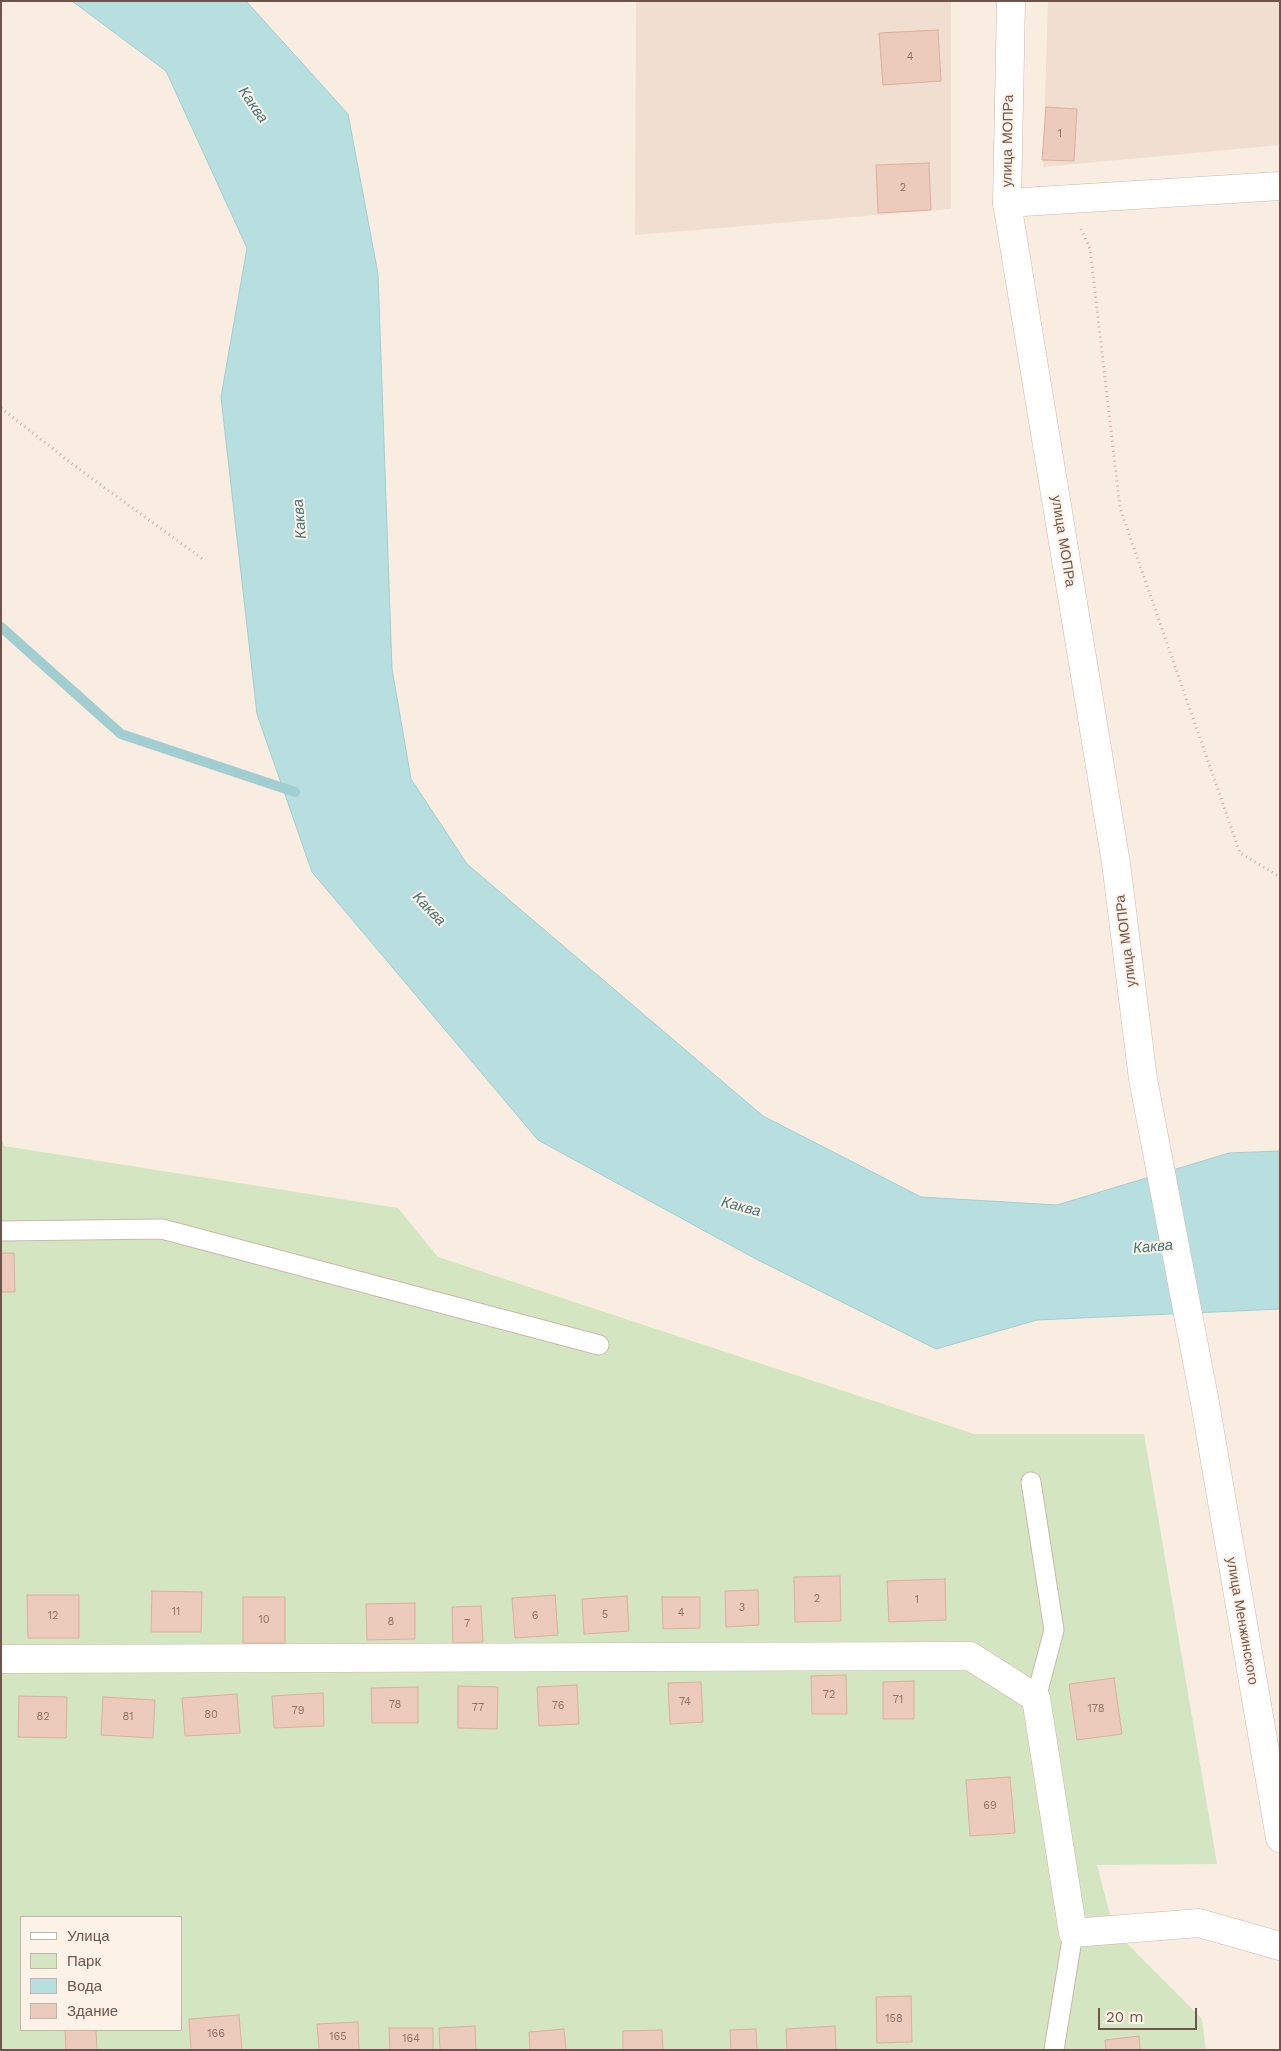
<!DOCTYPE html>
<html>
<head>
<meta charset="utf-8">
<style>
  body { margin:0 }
  #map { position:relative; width:1281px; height:2051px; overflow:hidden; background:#f9ede1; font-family:"Work Sans",sans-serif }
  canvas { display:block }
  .frame { position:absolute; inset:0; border:2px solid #6e544b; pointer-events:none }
  .legend { position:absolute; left:20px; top:1916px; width:162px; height:115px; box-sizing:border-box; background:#fdf2e7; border:1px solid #c4b3a9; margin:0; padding:6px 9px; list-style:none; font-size:15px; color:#6e544b }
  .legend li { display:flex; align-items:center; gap:10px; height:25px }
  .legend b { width:25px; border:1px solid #c4b3a9 }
  .scale { position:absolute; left:1098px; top:2008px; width:99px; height:22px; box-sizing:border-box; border:2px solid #6e544b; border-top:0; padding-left:6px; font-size:15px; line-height:18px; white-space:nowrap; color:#6e544b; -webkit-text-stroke:4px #fdf2e7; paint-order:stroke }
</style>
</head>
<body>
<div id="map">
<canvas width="1281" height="2051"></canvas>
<div class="frame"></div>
<ul class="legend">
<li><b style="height:6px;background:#fff"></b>Улица</li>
<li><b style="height:14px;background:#d4e5c2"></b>Парк</li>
<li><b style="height:14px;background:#b8dfe0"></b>Вода</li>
<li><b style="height:14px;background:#eccabc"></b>Здание</li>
</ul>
<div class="scale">20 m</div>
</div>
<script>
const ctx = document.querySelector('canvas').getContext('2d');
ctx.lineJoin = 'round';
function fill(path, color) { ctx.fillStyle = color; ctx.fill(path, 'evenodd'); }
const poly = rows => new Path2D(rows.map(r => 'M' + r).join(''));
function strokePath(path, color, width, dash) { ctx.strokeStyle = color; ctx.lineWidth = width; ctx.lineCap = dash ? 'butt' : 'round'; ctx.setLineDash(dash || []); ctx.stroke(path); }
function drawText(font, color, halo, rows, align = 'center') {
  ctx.font = font + ' "Work Sans",sans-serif'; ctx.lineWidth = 4; ctx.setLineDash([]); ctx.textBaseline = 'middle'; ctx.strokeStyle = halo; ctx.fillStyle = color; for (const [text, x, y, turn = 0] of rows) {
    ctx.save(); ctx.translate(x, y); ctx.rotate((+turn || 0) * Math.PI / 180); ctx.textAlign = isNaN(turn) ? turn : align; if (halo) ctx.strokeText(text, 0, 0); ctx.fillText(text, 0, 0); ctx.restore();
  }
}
const residential = poly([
  [636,1,951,1,951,209,635,235],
  [1048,1,1280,1,1280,145,1043,167]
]);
const green = poly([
  [1,1137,4,1146,398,1208,438,1257,974,1434,1144,1434,1217,1864,1097,1865,1114,1930,1202,2019,1206,2050,1,2050],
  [21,1917,181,1917,181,2030,21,2030]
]);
const water = poly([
  [72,1,246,1,348,114,378,274,392,669,411,779,467,864,763,1116,921,1197,1057,1205,1229,1153,1280,1151,1280,1309,1037,1320,936,1349,756,1259,538,1140,312,872,257,714,221,397,247,248,166,71,72,1]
]);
const stream = poly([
  [1,627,121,734,295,792]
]);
const building = poly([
  [938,30,941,81,883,85,879,33,938,30],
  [1046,107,1077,109,1074,161,1042,160,1046,107],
  [929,163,931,210,878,213,876,165,929,163],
  [1,1253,14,1253,15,1292,1,1292,1,1253],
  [840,1576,841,1621,795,1622,794,1577,840,1576],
  [945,1579,946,1620,889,1622,887,1581,945,1579],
  [758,1590,759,1625,726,1627,725,1591,758,1590],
  [152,1591,202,1592,201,1632,151,1632,152,1591],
  [27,1595,79,1595,79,1638,28,1638,27,1595],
  [555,1595,558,1635,515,1638,512,1598,555,1595],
  [627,1596,629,1631,584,1634,582,1599,627,1596],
  [243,1597,285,1597,285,1643,243,1643,243,1597],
  [662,1597,700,1597,700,1628,663,1629,662,1597],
  [415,1603,415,1639,367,1640,366,1604,415,1603],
  [481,1606,483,1642,453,1643,452,1607,481,1606],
  [846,1675,847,1714,812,1714,811,1676,846,1675],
  [1114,1678,1122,1734,1077,1740,1069,1684,1114,1678],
  [914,1681,914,1719,883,1719,883,1682,914,1681],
  [701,1682,703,1722,670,1724,668,1683,701,1682],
  [577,1685,579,1724,539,1726,537,1687,577,1685],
  [458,1686,498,1687,497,1729,458,1728,458,1686],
  [418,1687,418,1723,372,1723,371,1688,418,1687],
  [323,1693,324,1726,274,1728,272,1696,323,1693],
  [237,1694,240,1733,185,1736,182,1698,237,1694],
  [19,1696,67,1697,66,1738,18,1737,19,1696],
  [103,1697,155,1700,153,1738,101,1735,103,1697],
  [1010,1777,1015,1833,970,1836,966,1780,1010,1777],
  [911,1996,912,2042,877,2043,876,1997,911,1996],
  [239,2015,242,2050,191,2050,189,2019,239,2015],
  [358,2022,359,2050,319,2050,317,2024,358,2022],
  [475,2026,476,2050,440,2050,439,2028,475,2026],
  [835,2026,836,2050,787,2050,786,2029,835,2026],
  [389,2028,433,2028,433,2050,390,2050,389,2028],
  [564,2029,566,2050,530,2050,529,2032,564,2029],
  [756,2029,757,2050,731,2050,730,2030,756,2029],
  [65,2030,96,2030,97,2050,66,2050,65,2030],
  [662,2030,663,2050,623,2050,623,2031,662,2030],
  [1139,2036,1140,2050,1106,2050,1105,2040,1139,2036]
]);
const path = poly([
  [1081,229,1090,249,1120,508,1240,853,1280,877],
  [1,408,75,466,204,560]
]);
const service = poly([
  [1,1231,162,1229,599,1345],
  [1031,1482,1054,1630,1036,1698],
  [1054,2050,1073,1933]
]);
const minor = poly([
  [1007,203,1280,186],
  [1,1659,970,1656,1036,1698,1073,1933,1199,1923,1280,1946]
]);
const secondary = poly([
  [1011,1,1007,203,1116,863,1143,1079,1205,1403,1280,1838]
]);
const numberNames = [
  ["4",910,57],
  ["1",1060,134],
  ["2",903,188],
  ["2",817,1599],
  ["1",917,1600],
  ["3",742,1608],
  ["11",176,1612],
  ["4",681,1613],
  ["5",605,1615],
  ["12",53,1616],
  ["6",535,1616],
  ["10",264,1620],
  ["8",391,1622],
  ["7",467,1624],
  ["72",829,1695],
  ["71",898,1700],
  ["74",685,1702],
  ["78",395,1705],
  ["76",558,1706],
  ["77",478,1708],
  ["178",1096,1709],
  ["79",298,1711],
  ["80",211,1715],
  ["82",43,1717],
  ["81",128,1717],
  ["69",990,1806],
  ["158",894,2019],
  ["166",216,2034],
  ["165",338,2037],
  ["164",411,2039]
];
const streetNames = [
  ["улица МОПРа",1008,141,-89],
  ["улица МОПРа",1063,541,81],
  ["улица МОПРа",1126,941,-97],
  ["улица Менжинского",1242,1621,80]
];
const waterNames = [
  ["Каква",253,105,55],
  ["Каква",300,519,-95],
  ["Каква",429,909,46],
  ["Каква",741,1207,15],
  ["Каква",1153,1247,-5]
];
fill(residential, '#f0dfd0');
fill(green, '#d4e5c2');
fill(water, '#b8dfe0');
strokePath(water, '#a0ced1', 1);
strokePath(stream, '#a0ced1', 10);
fill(building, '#eccabc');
strokePath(building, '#ddaf9e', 1);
strokePath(service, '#cbb7ac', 21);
strokePath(minor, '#cbb7ac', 29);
strokePath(secondary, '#ceb6aa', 29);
strokePath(path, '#d0ada0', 3, [1, 4]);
strokePath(service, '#fff', 19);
strokePath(minor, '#fff', 28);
strokePath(secondary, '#fff', 28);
drawText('11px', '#8e7267', null, numberNames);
drawText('14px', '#6e544b', '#fdf2e7', streetNames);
drawText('italic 15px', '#447679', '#fdf2e7', waterNames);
</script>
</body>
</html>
